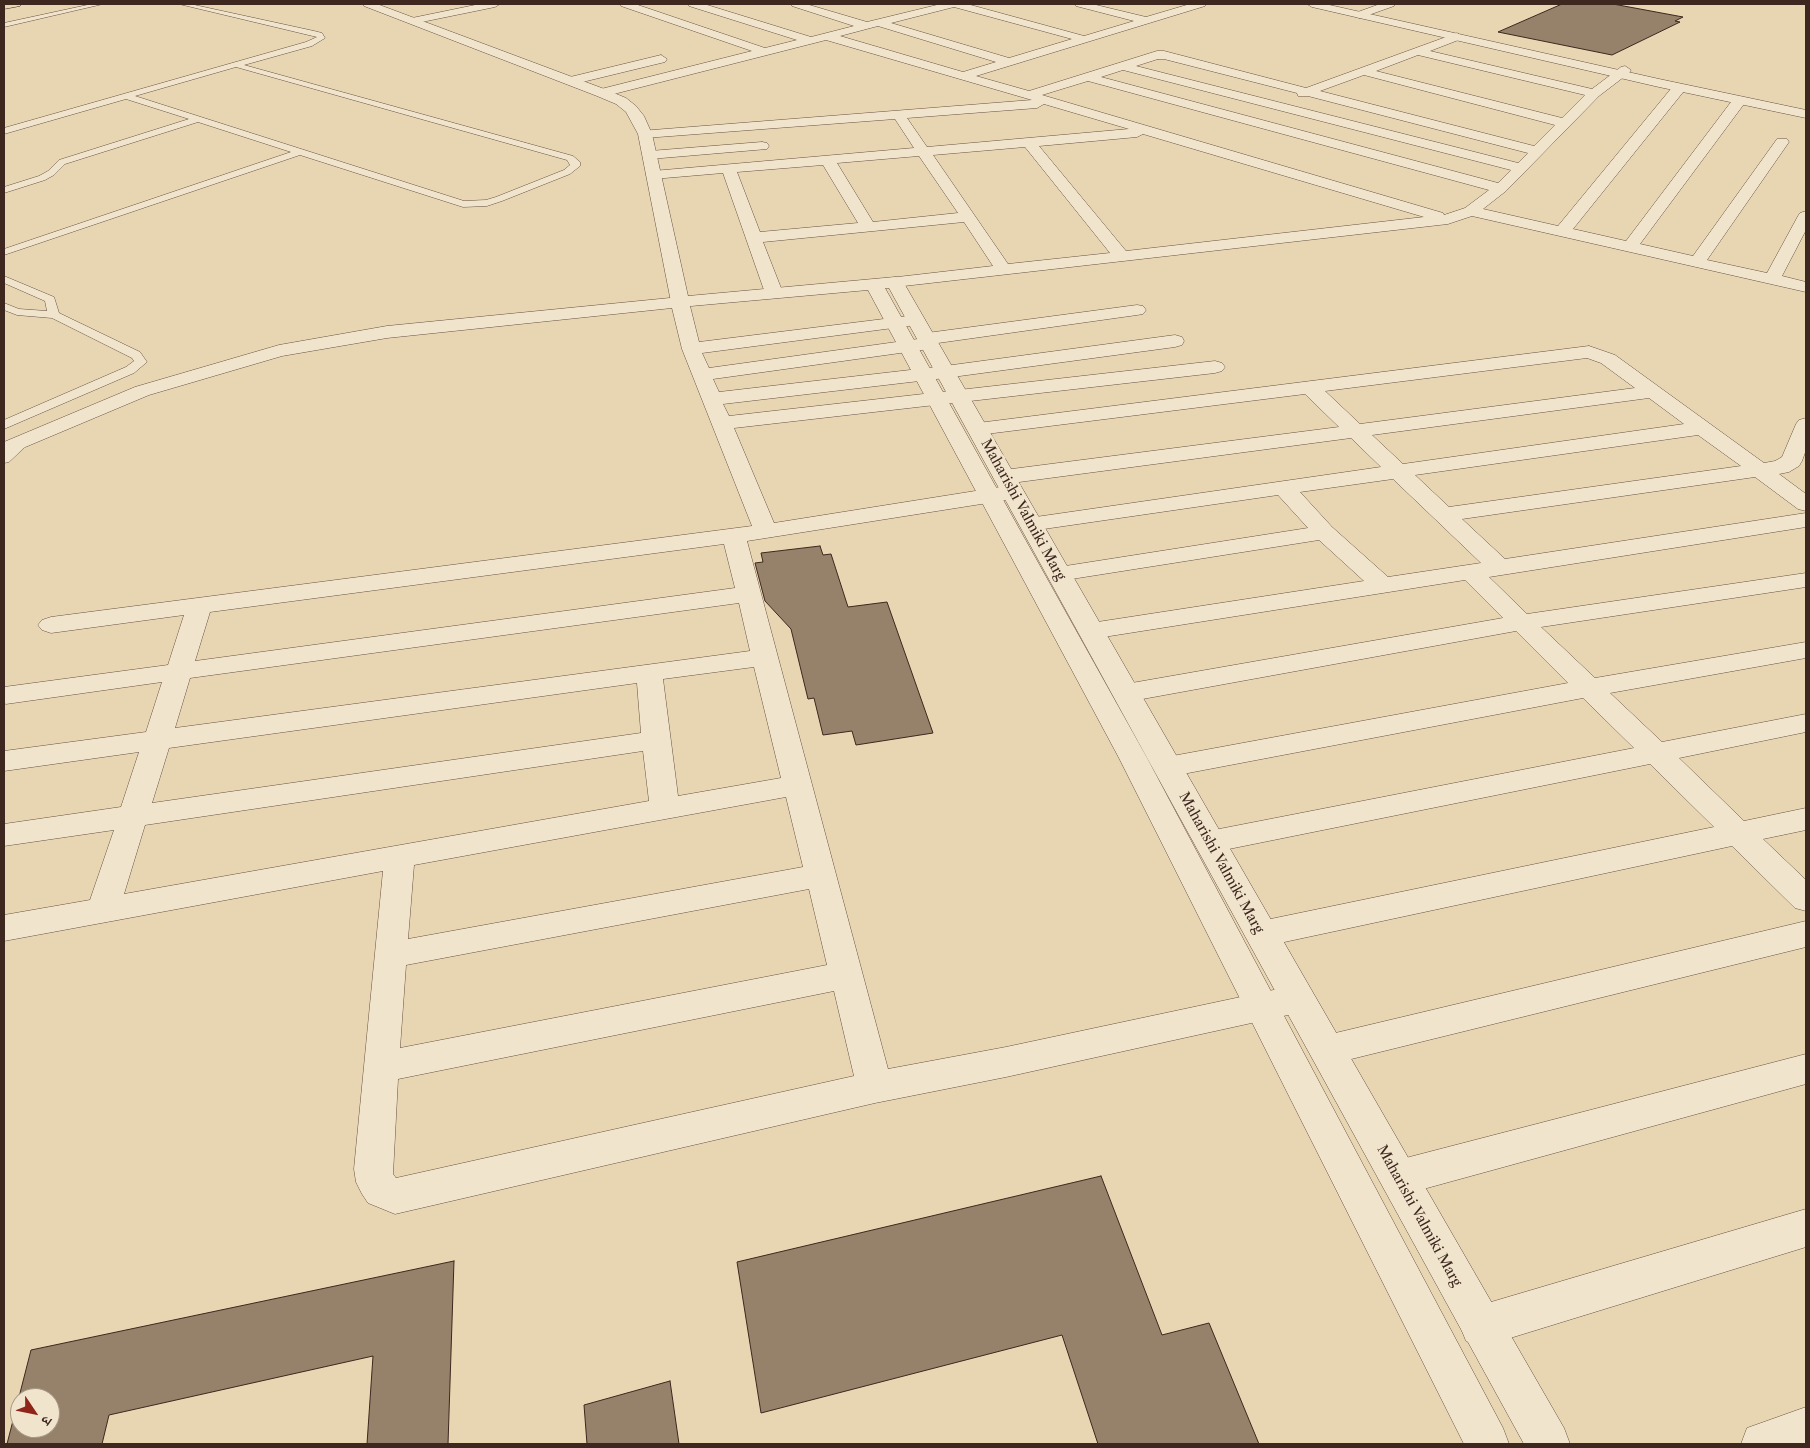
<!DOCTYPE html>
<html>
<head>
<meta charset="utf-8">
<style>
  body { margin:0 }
  #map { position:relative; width:1810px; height:1448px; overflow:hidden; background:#e8d5b2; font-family:"Libre Caslon Text","Noto Serif Devanagari",serif }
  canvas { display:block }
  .frame { position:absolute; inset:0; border:5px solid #3d271e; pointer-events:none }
  .north { position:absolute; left:10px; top:1388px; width:50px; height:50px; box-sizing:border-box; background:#f0e4cd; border:1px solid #a89887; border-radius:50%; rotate:124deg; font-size:14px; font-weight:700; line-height:20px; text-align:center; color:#3d271e }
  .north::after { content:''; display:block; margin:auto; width:18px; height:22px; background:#8f2418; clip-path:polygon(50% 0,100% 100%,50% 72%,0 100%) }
</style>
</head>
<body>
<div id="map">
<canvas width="1810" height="1448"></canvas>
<div class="frame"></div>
<div class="north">उ</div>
</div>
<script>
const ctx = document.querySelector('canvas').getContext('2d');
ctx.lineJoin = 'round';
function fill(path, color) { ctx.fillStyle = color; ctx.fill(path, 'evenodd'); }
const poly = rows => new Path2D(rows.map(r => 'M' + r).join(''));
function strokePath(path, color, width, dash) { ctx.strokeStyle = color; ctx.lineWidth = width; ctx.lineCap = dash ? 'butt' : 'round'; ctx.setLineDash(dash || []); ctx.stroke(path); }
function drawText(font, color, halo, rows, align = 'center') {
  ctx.font = font + ' "Libre Caslon Text",serif'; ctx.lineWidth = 5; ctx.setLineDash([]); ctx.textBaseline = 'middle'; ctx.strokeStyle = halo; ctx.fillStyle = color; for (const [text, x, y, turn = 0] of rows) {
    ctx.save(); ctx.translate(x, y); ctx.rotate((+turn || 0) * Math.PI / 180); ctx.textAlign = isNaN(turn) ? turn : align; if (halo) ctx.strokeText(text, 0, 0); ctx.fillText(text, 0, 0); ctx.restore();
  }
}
const building = poly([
  [1562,4,1613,4,1683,17,1675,21,1680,22,1612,55,1498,32,1562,4],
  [820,546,823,555,831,554,848,607,887,602,933,733,856,745,852,731,823,735,814,698,808,699,791,629,765,601,755,563,763,562,761,553,820,546],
  [1101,1176,1162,1335,1209,1323,1259,1444,1098,1444,1062,1335,761,1413,737,1262,1101,1176],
  [454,1261,448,1444,367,1444,373,1356,109,1415,102,1444,7,1444,31,1350,454,1261],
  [20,1398,50,1398,50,1428,20,1428,20,1398],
  [670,1381,679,1444,587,1444,584,1405,670,1381]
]);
const service = poly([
  [92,4,103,4,4,27,4,23,92,4],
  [179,4,190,4,314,31,322,33,325,38,312,46,244,65,573,156,580,162,580,166,570,174,502,201,487,206,463,207,300,155,4,255,4,249,291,152,198,122,65,164,54,175,45,180,4,193,4,187,39,176,48,171,59,160,189,119,126,99,4,134,4,128,306,42,317,37,179,4],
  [236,67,567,160,570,165,564,170,496,197,486,200,464,201,135,96,236,67],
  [4,276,54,297,59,313,140,352,147,362,134,373,4,429,4,420,126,367,134,361,132,358,52,318,17,315,4,310,4,303,19,309,47,311,45,301,4,283,4,276],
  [22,438,27,439,29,442,27,445,9,462,4,463,4,452,17,439,22,438]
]);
const minor = poly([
  [480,4,500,4,495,7,412,24,406,21,412,18,480,4],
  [620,4,635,4,765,48,797,40,689,6,688,4,704,4,811,37,854,26,792,6,791,4,806,4,867,22,941,4,967,4,1084,36,1134,21,1076,6,1075,4,1092,4,1146,17,1190,4,1206,4,1205,6,976,76,1029,91,1157,51,1164,51,1306,88,1457,33,1463,37,1461,39,1430,51,1592,89,1621,67,1625,66,1631,70,1629,73,1599,96,1506,191,1483,209,1558,226,1674,85,1684,85,1685,88,1684,91,1573,229,1626,241,1734,98,1744,98,1746,101,1744,104,1640,244,1693,256,1777,139,1787,139,1789,142,1707,260,1767,273,1798,216,1800,213,1806,211,1806,230,1782,276,1806,282,1806,292,1472,216,1448,224,895,287,889,286,886,282,889,278,993,266,964,222,763,242,783,293,780,297,774,298,768,297,765,293,723,173,653,179,648,178,646,175,648,172,653,171,914,148,895,119,645,138,638,134,640,131,1032,100,826,40,602,97,596,93,597,90,752,51,621,6,620,4],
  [954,7,1072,39,1009,58,891,23,954,7],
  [878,26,996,62,963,72,840,36,878,26],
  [1418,55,1585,95,1562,118,1376,71,1418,55],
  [1158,59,1164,59,1297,93,1298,96,1308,96,1528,153,1518,163,1136,66,1158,59],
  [1123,70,1511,170,1498,183,1101,77,1123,70],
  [1364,75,1555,125,1534,146,1320,91,1364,75],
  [1088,81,1489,190,1465,208,1444,215,1443,213,1042,95,1088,81],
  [1044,104,1129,129,927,147,907,118,1037,108,1044,104],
  [1143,134,1424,217,1126,251,1039,146,1137,137,1143,134],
  [1025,147,1110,253,1008,264,933,155,1025,147],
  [919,156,958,213,873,222,837,163,919,156],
  [823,165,858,223,760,232,737,172,823,165],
  [1380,4,1395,4,1394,6,1363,17,1359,18,1353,15,1355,13,1380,4],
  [661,55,667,59,665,62,570,85,564,81,566,78,661,55],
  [762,142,767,143,769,146,767,149,650,159,645,158,643,155,645,152,650,151,762,142],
  [680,297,686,298,689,302,699,342,916,315,922,316,925,320,922,324,916,325,702,353,709,368,918,339,920,335,927,333,1137,305,1143,306,1146,310,1143,314,1137,315,938,343,936,347,929,349,713,379,719,392,945,366,1175,335,1182,337,1184,341,1182,345,1175,347,945,378,723,404,729,416,1215,361,1222,363,1225,367,1222,371,1215,373,734,428,774,523,1013,485,1021,487,1024,492,1021,497,1013,499,747,541,888,1069,1006,1047,1297,985,1309,989,1314,999,1309,1009,1297,1013,1006,1077,875,1103,395,1214,368,1203,362,1194,356,1182,354,1169,383,871,4,941,4,915,90,900,114,830,4,846,4,824,121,807,139,752,4,771,4,751,146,732,162,682,6,704,4,703,4,687,168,665,184,615,51,633,42,630,38,625,42,620,51,617,752,526,682,349,672,308,387,338,282,356,149,395,4,456,4,442,135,387,279,345,387,326,680,297],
  [724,544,735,588,195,661,210,612,724,544],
  [739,603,750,651,175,728,190,678,739,603],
  [754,667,781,778,678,796,663,679,754,667],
  [637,683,641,733,152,803,169,748,637,683],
  [643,751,649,801,124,894,145,825,643,751],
  [786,797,803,867,408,939,414,865,786,797],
  [809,889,827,965,400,1048,406,965,809,889],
  [834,991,854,1076,396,1178,393,1174,398,1079,834,991],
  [1589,346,1615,355,1764,463,1775,461,1782,457,1796,424,1799,420,1806,418,1806,450,1802,461,1799,466,1789,472,1779,474,1806,494,1806,511,1798,509,1755,477,1462,519,1505,559,1806,513,1806,527,1489,577,1527,614,1806,573,1806,587,1541,627,1595,678,1806,642,1806,658,1610,693,1662,742,1806,714,1806,732,1679,758,1744,821,1806,808,1806,830,1763,839,1806,880,1806,911,1795,908,1732,846,1261,947,1250,943,1245,934,1250,925,1261,921,1714,827,1650,764,1209,853,1198,850,1194,842,1198,834,1209,831,1634,748,1583,698,1167,777,1157,774,1153,767,1157,760,1167,757,1568,683,1516,631,1126,702,1117,699,1113,693,1117,687,1126,684,1503,618,1465,580,1091,639,1082,637,1078,631,1082,625,1091,623,1364,581,1319,540,1059,581,1050,579,1047,574,1050,569,1059,567,1308,528,1278,495,1030,531,1022,529,1019,524,1022,519,1381,467,1351,438,1004,484,996,482,993,477,996,472,1004,470,1339,427,1305,394,978,435,971,433,968,429,971,425,978,423,1589,346],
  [1587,358,1601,363,1635,388,1360,424,1325,391,1587,358],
  [1649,398,1684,424,1403,464,1372,435,1649,398],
  [1698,435,1741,466,1449,507,1415,475,1698,435],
  [1393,479,1436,520,1481,563,1388,577,1332,527,1300,492,1393,479],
  [1806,921,1806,947,1327,1065,1315,1061,1309,1050,1315,1039,1327,1035,1806,921],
  [1806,1054,1806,1084,1398,1196,1385,1190,1379,1178,1385,1166,1398,1160,1806,1054],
  [1806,1209,1806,1247,1481,1347,1466,1341,1460,1326,1466,1311,1481,1305,1806,1209],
  [1806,1407,1806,1444,1741,1444,1747,1428,1806,1407]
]);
const tertiary = poly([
  [363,4,377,4,607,90,626,98,636,106,644,116,652,134,688,296,895,277,901,278,1564,1428,1570,1444,1524,1444,889,288,885,288,1147,758,1503,1428,1509,1444,1464,1444,1119,758,868,290,680,307,674,306,671,302,638,134,626,112,616,104,597,96,364,6,363,4],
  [1307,4,1325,4,1659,79,1806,110,1806,118,1659,87,1312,7,1307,4]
]);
const primary = poly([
  [4,4,21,4,20,6,4,9,4,4]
]);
const streetNames = [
  ["Maharishi Valmiki Marg",1023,510,61],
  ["Maharishi Valmiki Marg",1221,863,61],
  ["Maharishi Valmiki Marg",1419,1216,61]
];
fill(building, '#96816b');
strokePath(building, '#3d271e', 1);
strokePath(service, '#685243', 1);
strokePath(minor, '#685243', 1);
strokePath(tertiary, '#685243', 1);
strokePath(primary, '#3d271e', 1);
fill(service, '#f0e4cd');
fill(minor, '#f0e4cd');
fill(tertiary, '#f0e4cd');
fill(primary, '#e8d5b2');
drawText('14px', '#3d271e', '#f0e4cd', streetNames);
</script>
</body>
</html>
